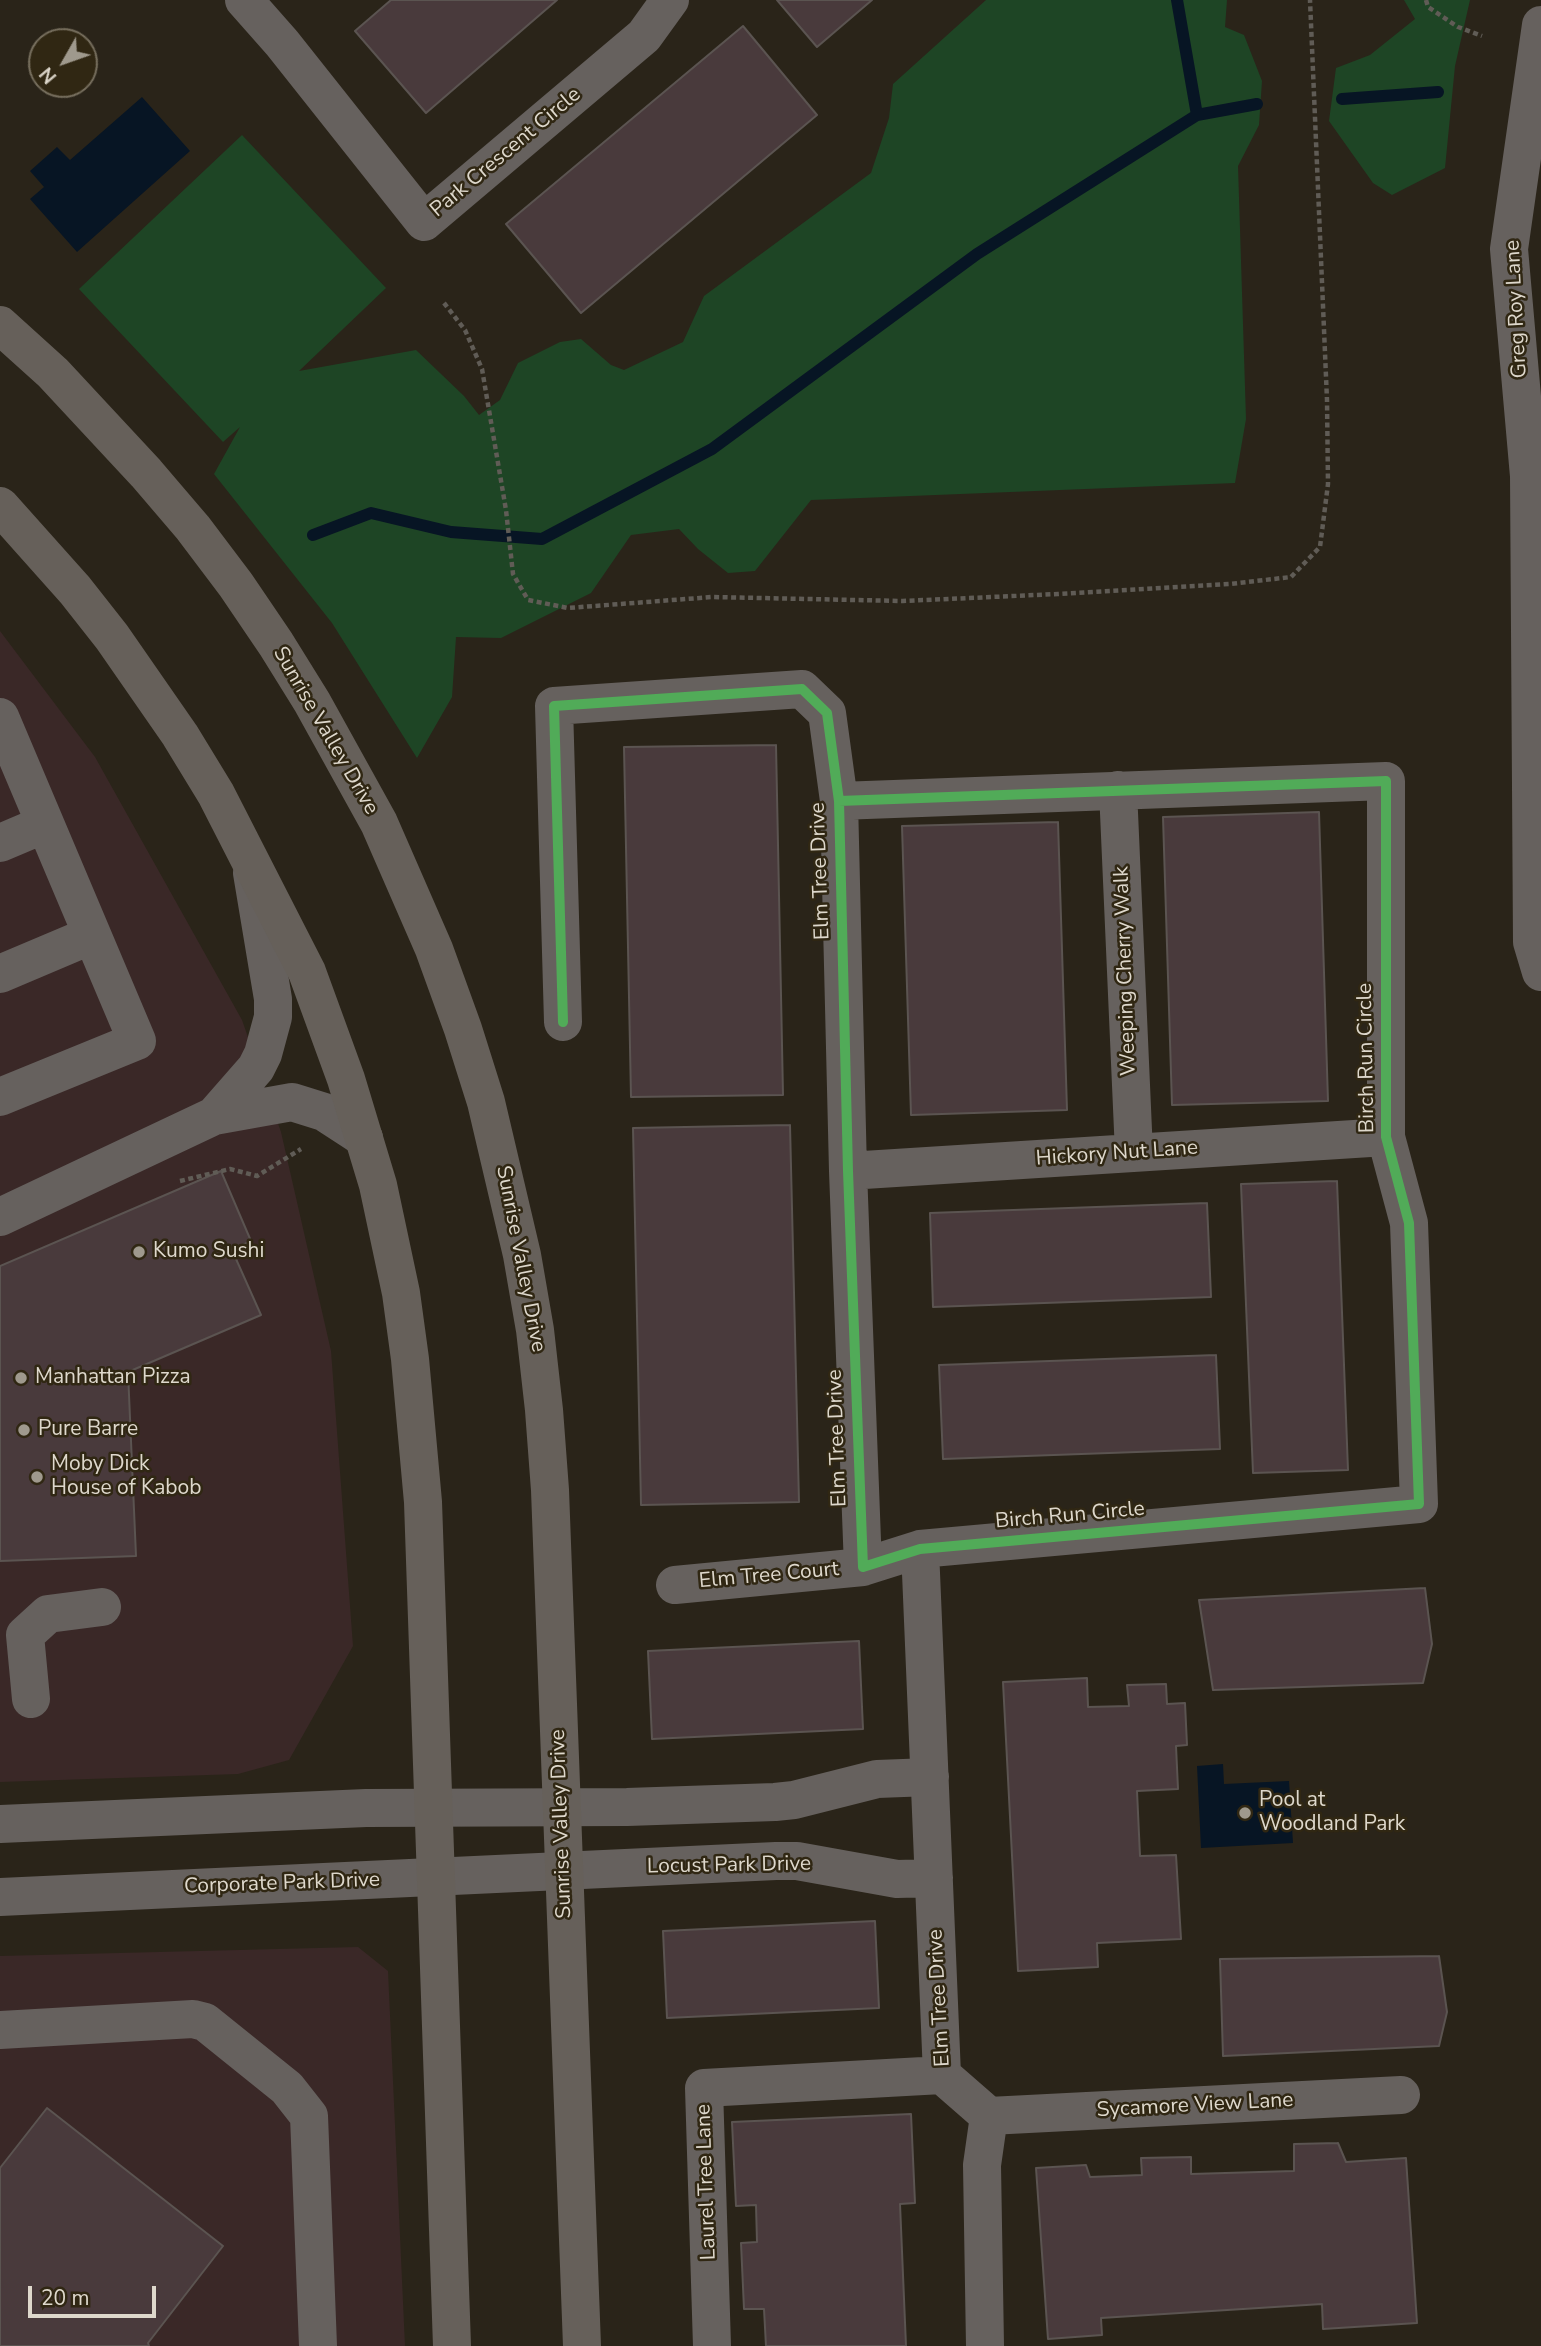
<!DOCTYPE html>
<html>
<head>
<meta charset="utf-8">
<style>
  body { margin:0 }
  #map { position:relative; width:1541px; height:2346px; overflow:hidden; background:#2a2419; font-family:"Nunito Sans",sans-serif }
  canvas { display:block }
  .north { position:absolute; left:28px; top:28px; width:70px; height:70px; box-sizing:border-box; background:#302713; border:2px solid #766e5d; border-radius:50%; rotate:230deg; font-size:19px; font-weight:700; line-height:28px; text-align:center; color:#ded8cc }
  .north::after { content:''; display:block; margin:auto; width:24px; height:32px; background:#9f998d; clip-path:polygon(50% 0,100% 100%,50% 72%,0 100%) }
  .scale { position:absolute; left:28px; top:2286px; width:128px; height:32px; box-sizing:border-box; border:4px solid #ded8cc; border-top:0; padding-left:9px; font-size:21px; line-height:24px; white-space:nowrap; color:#ded8cc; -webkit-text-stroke:5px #302713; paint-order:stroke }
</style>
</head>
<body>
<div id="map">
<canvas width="1541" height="2346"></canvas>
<div class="north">N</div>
<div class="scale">20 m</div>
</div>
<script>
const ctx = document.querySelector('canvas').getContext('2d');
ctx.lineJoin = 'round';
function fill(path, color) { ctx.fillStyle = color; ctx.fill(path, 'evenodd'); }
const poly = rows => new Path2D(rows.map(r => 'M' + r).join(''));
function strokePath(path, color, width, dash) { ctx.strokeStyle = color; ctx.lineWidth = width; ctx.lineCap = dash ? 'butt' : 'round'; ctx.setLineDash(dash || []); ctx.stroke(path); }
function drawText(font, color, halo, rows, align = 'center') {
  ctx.font = font + ' "Nunito Sans",sans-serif'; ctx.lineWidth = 5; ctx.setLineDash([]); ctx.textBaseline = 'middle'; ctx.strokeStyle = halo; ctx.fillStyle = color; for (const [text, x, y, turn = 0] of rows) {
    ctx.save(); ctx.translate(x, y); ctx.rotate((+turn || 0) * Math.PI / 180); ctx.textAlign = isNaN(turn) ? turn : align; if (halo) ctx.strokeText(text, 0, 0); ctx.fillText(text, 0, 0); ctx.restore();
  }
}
const commercial = poly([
  [0,631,95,757,242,1020,281,1132,331,1351,353,1646,289,1760,238,1774,0,1782],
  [358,1947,388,1971,405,2346,0,2346,0,1956]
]);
const green = poly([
  [986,0,1227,0,1225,27,1244,35,1262,81,1259,125,1238,166,1246,419,1235,483,811,500,755,571,728,573,698,549,679,529,631,535,591,593,501,638,456,637,452,697,417,758,332,623,214,474,240,427,223,442,79,289,242,135,386,288,299,371,416,350,464,396,479,415,500,400,518,363,560,342,581,339,611,365,624,370,683,342,704,296,871,173,889,118,893,84],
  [1404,0,1470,0,1455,66,1445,168,1392,195,1373,183,1329,121,1336,68,1370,55,1415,19]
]);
const water = poly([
  [142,97,190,151,77,252,30,199,44,187,30,171,57,147,70,160],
  [1223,1764,1224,1784,1289,1781,1293,1843,1201,1848,1197,1766]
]);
const stream = poly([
  [1342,99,1438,92],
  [1197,115,1257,104],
  [313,535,371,513,451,532,542,539,712,449,977,254,1197,115,1177,0]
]);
const building = poly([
  [391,0,557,0,426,113,355,31,391,0],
  [777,0,872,0,817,47,777,0],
  [743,26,817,115,581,313,506,224,743,26],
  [776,745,783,1095,631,1097,624,747,776,745],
  [1319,812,1328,1101,1172,1105,1163,817,1319,812],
  [1058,822,1067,1110,911,1115,902,826,1058,822],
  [790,1125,799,1502,641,1505,633,1128,790,1125],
  [221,1171,251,1241,232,1250,261,1315,128,1372,136,1556,0,1561,0,1266,221,1171],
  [1337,1181,1348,1470,1253,1473,1241,1184,1337,1181],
  [1207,1203,1211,1297,933,1307,930,1213,1207,1203],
  [1216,1355,1220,1449,943,1459,939,1365,1216,1355],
  [1425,1588,1432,1644,1423,1683,1213,1690,1199,1600,1425,1588],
  [859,1641,863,1729,652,1739,648,1651,859,1641],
  [1087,1678,1088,1707,1129,1706,1127,1685,1166,1684,1167,1704,1185,1703,1187,1745,1176,1746,1178,1789,1137,1791,1140,1856,1176,1855,1181,1939,1097,1943,1098,1967,1018,1971,1003,1682,1087,1678],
  [875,1921,879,2008,667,2018,663,1931,875,1921],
  [1439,1956,1447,2012,1439,2046,1223,2056,1220,1959,1439,1956],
  [47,2108,223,2246,148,2343,149,2346,0,2346,0,2168,47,2108],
  [911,2114,915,2203,900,2204,906,2346,766,2346,764,2309,744,2309,741,2243,757,2242,756,2205,736,2206,732,2122,911,2114],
  [1338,2143,1346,2162,1406,2158,1417,2323,1323,2329,1322,2304,1101,2318,1102,2335,1048,2339,1036,2168,1086,2165,1090,2177,1142,2175,1141,2158,1191,2157,1191,2174,1294,2171,1294,2144,1338,2143]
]);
const path = poly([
  [1426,0,1428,7,1458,27,1482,36],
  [444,303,465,330,482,369,506,510,513,574,528,600,568,608,712,597,903,601,1058,594,1230,584,1291,577,1320,547,1328,484,1327,400,1310,0],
  [180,1181,230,1169,257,1176,301,1149]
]);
const minor = poly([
  [244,0,282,43,424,222,644,36,670,0],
  [1541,25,1509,249,1529,476,1532,942,1541,972],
  [0,717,137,1041,0,1097],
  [1118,790,1134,1153],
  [0,843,45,824],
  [0,974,92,935],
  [563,1022,554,706,802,689,827,713,839,801,848,1171,863,1567,920,1549,1419,1504,1409,1223,1386,1137,1386,781,839,801],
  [214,1116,256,1068,263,1054,273,1017,273,999,252,873],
  [848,1171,1386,1137],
  [0,1217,214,1116,292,1102,324,1112,364,1138],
  [920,1549,942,2075,989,2116,982,2165,985,2346],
  [675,1585,863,1567],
  [31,1699,25,1635,48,1614,102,1607],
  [0,1824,366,1808,627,1807,775,1802,794,1800,877,1779,930,1777],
  [0,1897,776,1861,797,1861,897,1879,934,1878],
  [0,2030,193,2019,205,2022,287,2088,309,2116,318,2346],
  [989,2116,1401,2095],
  [712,2346,704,2088,942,2075]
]);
const major = poly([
  [0,325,53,373,146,473,193,528,236,585,276,644,312,702,379,823,434,949,463,1029,486,1102,522,1255,535,1330,544,1410,550,1490,582,2346],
  [0,506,75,590,112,637,180,735,216,794,307,972,346,1079,378,1185,401,1293,410,1359,423,1502,452,2346]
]);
const cycleway = poly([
  [563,1022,554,706,802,689,827,713,839,801,848,1171,863,1567,920,1549,1419,1504,1409,1223,1386,1137,1386,781,839,801]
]);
const markers = [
  [139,1252,7,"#9f998d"],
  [21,1378,7,"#9f998d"],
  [24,1430,7,"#9f998d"],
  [37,1477,7,"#9f998d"],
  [1245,1813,7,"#9f998d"]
];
const streetNames = [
  ["Park Crescent Circle",506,153,-40],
  ["Greg Roy Lane",1517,309,-93],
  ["Sunrise Valley Drive",325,731,60],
  ["Elm Tree Drive",821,871,-92],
  ["Weeping Cherry Walk",1126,971,-92],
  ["Birch Run Circle",1367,1058,-91],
  ["Hickory Nut Lane",1117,1154,-4],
  ["Sunrise Valley Drive",520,1259,79],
  ["Elm Tree Drive",838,1438,-92],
  ["Birch Run Circle",1070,1516,-5],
  ["Elm Tree Court",769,1576,-5],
  ["Sunrise Valley Drive",562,1824,-92],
  ["Locust Park Drive",729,1866,-1],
  ["Corporate Park Drive",282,1884,-2],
  ["Elm Tree Drive",940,1998,-93],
  ["Sycamore View Lane",1195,2106,-3],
  ["Laurel Tree Lane",707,2182,-92]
];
const poiNames = [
  ["Kumo Sushi",153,1252],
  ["Manhattan Pizza",35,1378],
  ["Pure Barre",38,1430],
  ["Moby Dick",51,1465],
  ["House of Kabob",51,1489],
  ["Pool at",1259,1801],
  ["Woodland Park",1259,1825]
];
fill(commercial, '#3a2827');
fill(green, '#1e4525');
fill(water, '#071524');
strokePath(stream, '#071524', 12);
fill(building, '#493a3c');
strokePath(building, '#5b5451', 2);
strokePath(path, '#605c56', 4.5, [5, 3.5]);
strokePath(minor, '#66615e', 38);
strokePath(major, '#66605a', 38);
strokePath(cycleway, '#51ab58', 10);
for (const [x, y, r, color] of markers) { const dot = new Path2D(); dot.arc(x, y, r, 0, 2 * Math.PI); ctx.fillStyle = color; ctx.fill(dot); strokePath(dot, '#302713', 2.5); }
drawText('21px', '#ded8cc', '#302713', streetNames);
drawText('21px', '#ded8cc', '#302713', poiNames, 'left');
</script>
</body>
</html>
